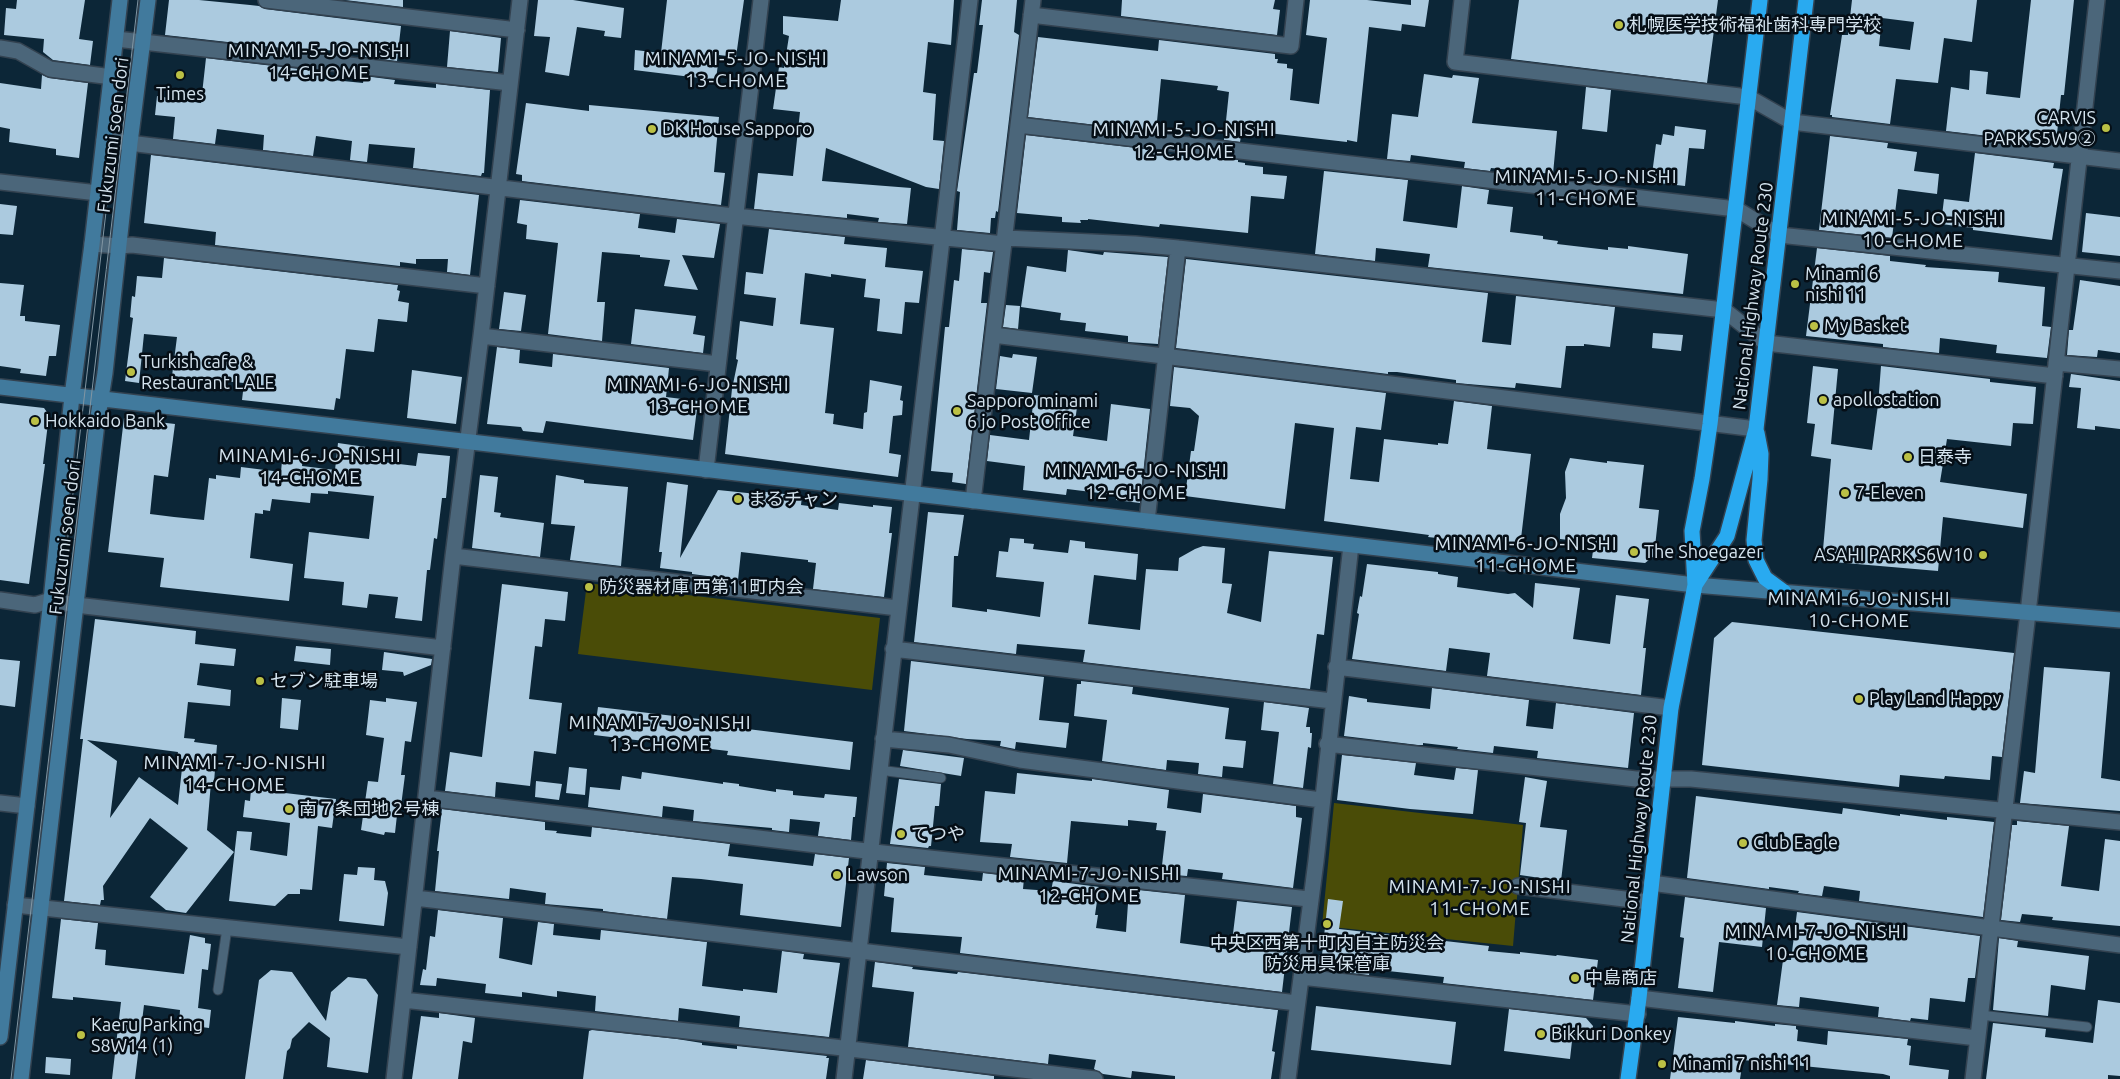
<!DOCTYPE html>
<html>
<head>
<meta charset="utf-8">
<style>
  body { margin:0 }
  canvas { display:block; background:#0c2637 }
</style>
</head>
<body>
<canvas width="2120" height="1079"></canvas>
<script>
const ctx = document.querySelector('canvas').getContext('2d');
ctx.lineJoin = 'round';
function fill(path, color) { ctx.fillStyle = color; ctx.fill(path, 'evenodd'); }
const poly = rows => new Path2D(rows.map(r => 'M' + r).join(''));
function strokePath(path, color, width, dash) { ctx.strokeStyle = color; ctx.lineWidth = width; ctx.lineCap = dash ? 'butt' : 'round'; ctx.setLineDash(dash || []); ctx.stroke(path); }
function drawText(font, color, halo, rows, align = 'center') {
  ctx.font = font + ' Ubuntu,"Noto Sans JP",sans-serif'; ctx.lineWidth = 5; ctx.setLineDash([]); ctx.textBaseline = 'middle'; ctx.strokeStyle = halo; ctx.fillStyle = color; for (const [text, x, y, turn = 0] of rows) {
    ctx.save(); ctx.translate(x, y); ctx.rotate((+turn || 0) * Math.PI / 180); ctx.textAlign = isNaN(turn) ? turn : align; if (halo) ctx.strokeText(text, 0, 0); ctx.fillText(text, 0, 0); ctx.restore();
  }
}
const green = poly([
  [587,583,880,618,872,690,578,654],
  [1334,803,1523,825,1513,946,1322,926]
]);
const building = poly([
  [17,0,85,0,79,39,93,41,90,65,53,60,43,52,44,39,4,35,6,8,16,9],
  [169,0,199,0,250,5,259,6,265,9,401,26,397,61,365,57,366,54,326,50,326,53,165,35],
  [345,0,403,0,403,7],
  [538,0,573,0,624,8,621,38,604,36,605,31,577,27,569,76,545,72,550,37,534,36],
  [667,0,744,0,736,57,719,55,716,80,634,70,635,50,661,53],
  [841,0,954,0,951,45,928,42,923,92,936,94,933,140,944,141,939,189,926,187,826,148,822,181,911,188,907,224,878,222,879,218,847,214,847,218,754,209,758,173,793,176,800,112,773,109,779,67,784,68,789,36,783,34,783,16,838,21],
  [982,0,1017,0,1014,32,1019,35,998,212,996,211,995,218,991,218,990,233,957,230,960,192,957,191,974,73,977,73,983,25,979,25],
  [1122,0,1275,0,1273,9,1280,10,1277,35,1121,16],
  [1310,0,1367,0,1411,5,1411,0,1429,0,1425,27,1402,24,1401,31,1369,27,1357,142,1347,140,1347,142,1242,130,1240,142,1224,140,1229,92,1217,90,1218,86,1161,79,1156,132,1028,117,1038,37,1158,51,1159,40,1275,54,1275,59,1278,59,1277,63,1287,64,1287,68,1293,69,1290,100,1319,104,1327,38,1306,35],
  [1519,0,1718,0,1707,83,1511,59],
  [1852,0,1977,0,1972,42,1944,38,1938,83,1896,79,1890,124,1832,117,1832,115,1830,115,1842,35,1848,35],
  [1882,18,1914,22,1910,50,1879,46],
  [2031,0,2074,0,2064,95,2061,95,2056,144,1946,131,1951,87,1969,90,1970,70,1988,72,1986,94,2020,98],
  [450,31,501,38,498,72,447,67],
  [206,58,324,72,323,79,363,83,364,76,395,80,394,84,436,88,436,84,490,90,484,173,482,173,481,176,413,168,415,148,369,144,367,162,350,160,352,141,316,136,313,156,263,150,264,135,217,129,215,144,173,139,175,117,155,115,157,96,201,103],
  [1424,74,1452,78,1453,75,1479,78,1472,123,1557,131,1553,174,1491,168,1490,171,1464,168,1465,162,1411,155,1410,161,1387,159,1392,114,1418,117],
  [42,75,49,78,88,83,79,158,56,155,56,149,9,142,10,129,0,127,0,83,41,89],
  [1586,87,1611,90,1607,132,1582,129],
  [526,103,589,111,589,105,719,117,714,172,725,173,721,205,522,181,522,175,516,174],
  [1675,126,1706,130,1704,149,1689,148,1685,186,1651,182,1656,144,1661,145,1663,134,1674,136],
  [1026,135,1154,150,1154,152,1191,157,1191,155,1238,160,1238,162,1245,163,1245,165,1263,167,1263,174,1287,176,1284,199,1251,196,1248,233,1160,224,1159,227,1088,219,1088,220,1080,220,1081,223,1062,222,1062,217,1017,213],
  [1830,136,1888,143,1887,148,1917,152,1914,171,1939,174,1937,194,1898,189,1892,238,1819,230],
  [1975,153,2054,163,2053,168,2063,169,2052,240,1973,230,1973,228,1941,224,1944,199,1969,202],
  [151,155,479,195,470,275,447,272,448,259,416,259,416,264,400,262,400,266,215,245,216,232,144,223],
  [1324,171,1408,180,1403,221,1457,228,1462,186,1489,190,1487,204,1513,207,1510,232,1543,236,1543,239,1558,241,1557,244,1608,250,1608,247,1628,249,1628,246,1688,254,1683,294,1428,267,1430,254,1376,248,1375,261,1315,254],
  [520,200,640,214,638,228,675,233,677,219,720,224,714,258,682,255,698,290,664,286,670,260,640,257,640,255,602,252,597,302,605,302,602,341,548,334,558,243,526,239,527,225,517,223],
  [0,204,17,206,13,235,0,234],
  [2086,213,2120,217,2120,256,2082,252],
  [769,229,845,237,844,244,887,248,885,267,923,271,919,303,905,302,902,334,877,331,880,299,864,297,866,279,831,274,831,277,805,273,800,324,834,328,825,413,834,414,833,424,863,429,864,413,867,412,870,380,902,386,900,400,903,401,902,415,893,416,889,453,901,455,898,477,725,454,732,389,738,360,736,359,740,321,773,326,776,298,744,294,746,272,763,274],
  [1817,248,1890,256,1890,261,1926,265,1925,267,1999,272,1998,282,2045,287,2042,326,2051,327,2047,358,1996,353,1997,345,1940,338,1939,353,1883,347,1883,344,1806,336],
  [962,249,993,252,990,273,984,272,981,303,987,303,966,484,952,482,953,473,931,471,945,327,949,327,954,280,959,281],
  [1068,250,1103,255,1104,252,1168,257,1158,344,1128,342,1128,336,1085,331,1086,323,1060,320,1061,313,1021,307,1027,266,1066,272],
  [164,258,398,285,397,290,400,291,398,301,409,303,407,322,378,319,374,352,346,349,340,399,336,398,334,410,242,400,244,383,172,376,177,337,144,334,139,383,125,381,133,318,130,317,132,296,135,297,137,276,162,278],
  [1186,259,1488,293,1482,342,1511,345,1516,296,1615,307,1610,347,1584,344,1584,346,1566,346,1561,388,1516,383,1515,388,1456,383,1456,380,1397,372,1388,372,1388,374,1176,348],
  [2080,280,2120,286,2120,353,2098,350,2097,357,2067,355,2069,330,2073,330],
  [0,283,24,285,20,316,25,316,25,321,60,325,56,356,49,356,46,376,20,373,21,369,0,366],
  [504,292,526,295,521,331,499,329],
  [1006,305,1020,306,1018,329,1003,327],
  [635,309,696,316,693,334,705,336,703,353,631,344],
  [1653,333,1683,335,1681,351,1652,348],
  [497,347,520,350,519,363,552,367,553,354,669,368,666,397,698,401,693,440,546,421,543,433,523,431,521,427,487,424],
  [1013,354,1037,357,1032,393,996,389,1000,356,1012,358],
  [1813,366,1838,369,1831,444,1872,450,1878,405,1881,366,1990,379,1990,382,2036,387,2033,424,2013,423,2011,446,1947,439,1940,482,2027,494,2023,528,1943,517,1938,571,1822,561,1831,459,1811,456,1815,424,1807,423],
  [1174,367,1386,393,1381,430,1356,427,1350,479,1379,482,1384,439,1438,445,1438,443,1448,444,1454,401,1492,406,1487,449,1531,454,1520,547,1428,537,1429,535,1324,521,1334,428,1295,423,1285,509,1185,496,1191,451,1194,451,1199,416,1190,408,1170,406],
  [412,370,462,377,456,424,407,418],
  [2071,374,2120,381,2120,429,2095,426,2095,430,2077,428,2081,388,2069,387],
  [1034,395,1078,400,1073,436,1107,441,1111,404,1150,409,1140,503,1116,500,1116,495,1067,489,1066,495,1023,490,1025,466,987,461,990,435,1029,440],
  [0,403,44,408,49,415,43,464,45,464,29,584,0,580],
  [124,418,175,424,168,477,154,475,150,514,174,517,204,520,209,478,216,479,216,475,240,478,241,467,281,472,282,461,289,462,289,454,303,455,302,466,335,470,338,443,366,447,365,460,416,466,418,453,450,456,446,498,442,498,437,539,434,538,430,570,427,570,422,621,395,618,398,597,369,594,367,608,342,605,344,582,304,578,309,532,369,539,374,496,328,491,328,494,311,493,310,503,272,499,270,511,263,510,263,514,255,513,250,558,293,564,289,601,160,587,164,558,108,552],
  [1570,458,1607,463,1607,461,1644,465,1639,508,1659,510,1654,556,1645,563,1592,558,1594,543,1560,539,1560,514,1566,498,1565,472],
  [480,475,498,477,494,512,501,513,500,517,544,523,540,557,472,548],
  [556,475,584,480,584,483,628,487,621,566,570,560,575,526,551,524],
  [667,482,688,485,680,558,718,490,757,494,757,491,802,496,801,505,838,510,839,503,873,507,873,505,892,507,889,533,892,533,884,597,813,589,816,563,808,562,808,560,741,552,738,580,692,574,692,572,660,568,662,552,659,552],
  [928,512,964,515,958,556,954,556,952,607,987,612,987,609,1040,617,1044,582,996,577,999,551,1008,552,1010,538,1024,539,1024,543,1034,544,1033,549,1068,553,1070,540,1085,542,1085,548,1138,554,1136,580,1094,575,1088,624,1140,630,1146,569,1178,571,1179,558,1195,549,1203,546,1225,548,1222,583,1232,584,1227,613,1261,622,1269,551,1333,557,1324,635,1317,634,1310,689,1083,662,1085,650,1017,644,1016,654,914,642],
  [1367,564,1438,572,1438,574,1458,577,1457,587,1508,594,1515,593,1533,608,1535,583,1580,588,1573,639,1610,644,1616,595,1649,599,1643,648,1646,648,1641,695,1487,676,1490,653,1449,648,1446,671,1352,659,1359,614,1357,613,1360,596,1362,597],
  [502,584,568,592,565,621,545,619,542,647,535,646,529,699,562,703,556,754,534,751,530,786,496,782,495,797,445,791,450,752,482,757],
  [95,619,196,631,195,644,236,649,234,666,200,663,197,685,231,690,230,706,188,702,184,738,195,739,194,742,217,745,214,782,211,782,207,830,234,852,186,913,166,910,150,897,188,848,150,818,103,886,104,900,101,900,100,905,64,901,83,739,80,739],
  [87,740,178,752,177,758,183,759,178,805,139,777,110,818,117,761],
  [1732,622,2014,653,2002,757,1992,756,1990,780,1945,776,1944,779,1900,775,1899,787,1702,765,1714,638],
  [296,646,331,649,330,665,294,661],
  [384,652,432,659,431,665,404,676,403,672,382,670],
  [0,659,20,661,15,707,0,705],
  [911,661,1044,677,1039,720,1069,723,1066,748,1016,742,1015,749,1000,746,1001,741,967,739,904,731],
  [2044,667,2110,672,2101,778,2120,781,2120,811,2020,803,2024,771,2035,773],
  [1081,681,1133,687,1132,694,1229,708,1225,739,1246,741,1243,768,1223,766,1222,777,1198,774,1199,763,1167,760,1166,770,1102,761,1107,720,1074,716,1077,684,1081,684],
  [1432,688,1529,700,1526,726,1553,729,1556,703,1634,713,1628,768,1537,758,1538,751,1494,746,1493,753,1457,749,1458,747,1423,743,1423,745,1418,745,1344,736,1349,696,1367,699,1367,702,1430,709],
  [282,698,301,700,298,730,280,728],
  [386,698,417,702,411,742,405,741,401,775,405,775,401,806,398,806,395,833,385,832,384,835,361,830,368,781,378,782,384,738,366,735,370,700,386,702],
  [1264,702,1309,708,1306,727,1310,727,1310,733,1312,733,1311,748,1308,747,1303,788,1273,784,1279,732,1261,730],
  [598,707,716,721,715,725,853,742,850,770,727,755,728,751,594,735],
  [903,750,964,758,961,776,900,766],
  [1342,755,1416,763,1414,775,1454,780,1456,768,1478,770,1473,814,1410,809,1337,800],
  [569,767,587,769,585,795,566,793],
  [642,772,723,784,723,782,739,784,739,786,776,792,776,789,793,791,793,795,824,798,825,794,857,797,855,817,853,817,851,840,818,836,820,822,790,819,789,832,772,830,772,828,693,821,694,810,663,806,662,817,588,807,590,787,620,790,622,776,641,779],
  [1017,773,1092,781,1092,779,1169,790,1167,808,1201,813,1203,794,1296,806,1296,817,1302,818,1293,888,1222,879,1223,873,1188,869,1187,876,1161,874,1166,831,1156,830,1157,823,1128,820,1128,826,1071,821,1067,863,1010,857,1012,844,980,842,985,791,1015,794],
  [1525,777,1547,781,1540,827,1567,830,1561,881,1520,875,1526,823,1519,822],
  [899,779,941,784,939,806,935,806,931,846,929,846,928,848,890,844],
  [536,781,562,784,559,800,535,797],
  [251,789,336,799,332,828,318,826,312,890,300,889,300,894,288,894,275,906,229,901,237,831,252,832,250,850,287,856,290,823,243,817,245,800,250,801],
  [1696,796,1842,814,1843,808,1900,816,1900,814,1947,820,1947,817,1994,822,1983,917,1859,901,1860,891,1824,886,1822,896,1798,893,1799,891,1769,887,1769,889,1687,878],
  [442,809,545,822,545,830,557,831,556,833,591,837,592,827,730,844,728,856,813,866,815,854,849,858,841,927,740,915,743,884,701,879,672,877,667,919,603,911,603,909,545,904,546,893,510,888,509,899,435,891,439,851,437,851],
  [2017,821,2069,826,2061,886,2099,891,2105,839,2120,841,2120,926,2052,920,2053,917,2022,914,2020,922,2001,920,2012,825,2017,825],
  [887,863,925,867,924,875,982,881,983,873,1024,878,1023,889,1051,891,1053,881,1099,887,1095,915,1098,915,1096,928,1126,932,1129,889,1185,895,1180,943,1231,950,1237,901,1292,907,1282,992,960,953,962,937,891,932,894,898,884,896],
  [358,867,375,868,374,880,385,881,388,893,384,926,339,921,344,874,357,875],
  [1685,897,1766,908,1762,947,1719,942,1713,992,1678,988,1684,938,1680,937],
  [1328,899,1343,901,1339,929,1489,946,1488,951,1520,954,1520,952,1556,956,1557,955,1598,960,1593,1000,1443,983,1444,977,1388,971,1370,969,1369,975,1318,969,1319,955,1322,955],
  [438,910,503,918,499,958,532,965,538,922,554,924,553,935,600,940,601,930,707,942,702,986,743,991,743,989,777,993,782,951,804,954,803,959,840,963,829,1037,739,1027,740,1016,679,1008,678,1021,595,1011,596,996,557,991,557,997,522,992,522,997,485,993,486,984,437,978,436,986,420,985,423,969,426,970,430,936,435,937],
  [1797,912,1980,936,1975,978,1968,978,1965,1002,1930,998,1928,1020,1911,1018,1910,1021,1878,1017,1879,1007,1800,997,1799,1007,1777,1005,1783,960,1791,960],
  [61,919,98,923,95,949,106,950,105,965,184,974,190,935,205,938,205,943,211,944,208,970,202,969,198,1008,211,1010,209,1028,179,1024,180,1010,144,1005,135,1079,112,1079,121,1002,73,997,73,1000,52,998],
  [1999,938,2018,941,2017,947,2089,956,2085,990,2051,985,2048,1016,1993,1010],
  [875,962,913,967,912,969,957,974,958,972,1278,1010,1272,1051,1275,1052,1271,1079,1175,1079,1175,1076,1132,1071,1131,1078,1103,1074,1094,1069,1096,1060,1049,1054,1048,1064,908,1047,914,992,872,987],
  [271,970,292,972,326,1021,331,992,348,977,366,979,378,995,368,1073,327,1067,330,1038,309,1022,292,1039,290,1048,287,1051,283,1079,245,1079,259,980],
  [2098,1000,2120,1003,2120,1076,2108,1075,2108,1079,1986,1079,1993,1023,2046,1029,2045,1037,2093,1043],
  [1316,1006,1456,1022,1451,1065,1311,1050],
  [1509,1009,1586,1018,1593,1026,1592,1037,1572,1041,1570,1059,1504,1051],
  [439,1013,475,1018,472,1043,463,1041,458,1079,412,1079,421,1016,439,1018],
  [1678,1017,1735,1023,1735,1021,1775,1026,1775,1024,1796,1026,1796,1029,1798,1030,1797,1041,1827,1045,1828,1031,1908,1039,1907,1045,1911,1046,1909,1065,1949,1070,1948,1079,1890,1079,1890,1076,1883,1074,1743,1060,1740,1079,1670,1079],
  [592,1030,677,1039,702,1043,702,1045,737,1049,737,1046,827,1056,826,1058,829,1058,826,1079,583,1079,589,1031],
  [46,1057,71,1059,70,1075,45,1073],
  [866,1060,994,1076,994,1079,863,1079]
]);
const lane = poly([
  [879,770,941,778],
  [218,990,227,928],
  [1980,1015,2087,1027]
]);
const street = poly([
  [266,0,517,30],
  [1462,0,1455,62,1748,97,1792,122,2120,161],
  [1031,15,1291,46,1296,0],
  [116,39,510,83],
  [0,48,18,51,50,69,112,77],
  [1018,125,1736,209,1779,235,2120,271],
  [104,140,725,215,1004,244],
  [0,182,98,193],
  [1005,238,1135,244,1178,248,1724,310,1766,343,2055,376],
  [92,244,119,246,132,245,487,286],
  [993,335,1756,429],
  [481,336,718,364],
  [2056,363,2120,369],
  [706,470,761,0],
  [973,501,1033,0],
  [1147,521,1178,248],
  [453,556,898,608],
  [0,600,35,605,51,600,76,605,443,648],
  [893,649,1332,701],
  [1336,667,1671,708],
  [883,739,949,745,1020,760,1321,800],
  [1327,744,1636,779,1691,779,2120,822],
  [426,798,883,853,1309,899],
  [0,803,27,806],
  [1651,883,2120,945],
  [1518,886,1649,902],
  [415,898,1297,1003],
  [15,905,409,947],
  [1301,977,1638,1014],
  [1639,998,1977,1038],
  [403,1000,834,1047,1095,1079],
  [394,1079,453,556,481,336,520,0],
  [844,1079,970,0],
  [1288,1079,1316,861,1351,545],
  [1973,1079,2028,613,2097,0]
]);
const secondary = poly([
  [0,387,1695,585,2120,620],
  [0,1037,51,600,72,396,92,244,120,0],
  [21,1079,97,423,105,373,130,143,148,0]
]);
const highway = poly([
  [1757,433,1761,454,1760,479,1754,540,1756,560,1765,578,1784,592],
  [1695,585,1727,536,1756,429,1806,0],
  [1628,1079,1639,998,1671,708,1695,585,1692,531,1702,479,1710,424,1760,0]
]);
const tram = poly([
  [61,595,110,178],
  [11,1079,138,0]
]);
const markers = [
  [1619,25,5,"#bbc045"],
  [180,75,5,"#bbc045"],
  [2106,128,5,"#bbc045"],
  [652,129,5,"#bbc045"],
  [1795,284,5,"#bbc045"],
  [1814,326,5,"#bbc045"],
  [131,372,5,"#bbc045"],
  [1823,400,5,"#bbc045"],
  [957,411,5,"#bbc045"],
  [35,421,5,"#bbc045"],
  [1908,457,5,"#bbc045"],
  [1845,493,5,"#bbc045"],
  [738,499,5,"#bbc045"],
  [1634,552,5,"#bbc045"],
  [1983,555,5,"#bbc045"],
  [589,587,5,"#bbc045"],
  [260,681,5,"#bbc045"],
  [1859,699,5,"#bbc045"],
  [289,809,5,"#bbc045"],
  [901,834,5,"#bbc045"],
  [1743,843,5,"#bbc045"],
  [837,875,5,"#bbc045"],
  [1327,924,5,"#bbc045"],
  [1575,978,5,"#bbc045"],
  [1541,1034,5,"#bbc045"],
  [81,1035,5,"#bbc045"],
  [1662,1064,5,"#bbc045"]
];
const poiNames = [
  ["札幌医学技術福祉歯科専門学校",1629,25],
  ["Times",180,94,"center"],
  ["CARVIS",2096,118,"right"],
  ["PARK S5W9②",2096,139,"right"],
  ["DK House Sapporo",662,129],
  ["Minami 6",1805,274],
  ["nishi 11",1805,295],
  ["My Basket",1824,326],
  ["Turkish cafe &",141,362],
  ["Restaurant LALE",141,383],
  ["apollostation",1833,400],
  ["Sapporo minami",967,401],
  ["6 jo Post Office",967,422],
  ["Hokkaido Bank",45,421],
  ["日泰寺",1918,457],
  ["7-Eleven",1855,493],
  ["まるチャン",748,499],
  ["The Shoegazer",1644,552],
  ["ASAHI PARK S6W10",1973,555,"right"],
  ["防災器材庫 西第11町内会",599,587],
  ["セブン駐車場",270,681],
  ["Play Land Happy",1869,699],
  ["南７条団地 2号棟",299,809],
  ["てつや",911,834],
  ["Club Eagle",1753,843],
  ["Lawson",847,875],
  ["中央区西第十町内自主防災会",1327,943,"center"],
  ["防災用具保管庫",1327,964,"center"],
  ["中島商店",1585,978],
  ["Kaeru Parking",91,1025],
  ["S8W14 (1)",91,1046],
  ["Bikkuri Donkey",1551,1034],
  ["Minami 7 nishi 11",1672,1064]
];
const streetNames = [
  ["Fukuzumi soen dori",113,135,-83],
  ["National Highway Route 230",1753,296,-83],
  ["Fukuzumi soen dori",65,537,-83],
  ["National Highway Route 230",1639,829,-84]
];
const neighbourhoodNames = [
  ["MINAMI-5-JO-NISHI",319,51],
  ["14-CHOME",319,73],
  ["MINAMI-5-JO-NISHI",736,59],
  ["13-CHOME",736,81],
  ["MINAMI-5-JO-NISHI",1184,130],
  ["12-CHOME",1184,152],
  ["MINAMI-5-JO-NISHI",1586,177],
  ["11-CHOME",1586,199],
  ["MINAMI-5-JO-NISHI",1913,219],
  ["10-CHOME",1913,241],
  ["MINAMI-6-JO-NISHI",698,385],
  ["13-CHOME",698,407],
  ["MINAMI-6-JO-NISHI",310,456],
  ["14-CHOME",310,478],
  ["MINAMI-6-JO-NISHI",1136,471],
  ["12-CHOME",1136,493],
  ["MINAMI-6-JO-NISHI",1526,544],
  ["11-CHOME",1526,566],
  ["MINAMI-6-JO-NISHI",1859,599],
  ["10-CHOME",1859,621],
  ["MINAMI-7-JO-NISHI",660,723],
  ["13-CHOME",660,745],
  ["MINAMI-7-JO-NISHI",235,763],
  ["14-CHOME",235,785],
  ["MINAMI-7-JO-NISHI",1089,874],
  ["12-CHOME",1089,896],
  ["MINAMI-7-JO-NISHI",1480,887],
  ["11-CHOME",1480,909],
  ["MINAMI-7-JO-NISHI",1816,932],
  ["10-CHOME",1816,954]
];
fill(green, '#4a4c07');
fill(building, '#abcadf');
strokePath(lane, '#334250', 11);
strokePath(street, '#334250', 18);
strokePath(secondary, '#334250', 18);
strokePath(highway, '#334250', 18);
strokePath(lane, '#4b667a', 9);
strokePath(street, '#4b667a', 15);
strokePath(secondary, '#417a9d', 15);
strokePath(highway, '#29aaf0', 15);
strokePath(tram, '#8296a3', 1);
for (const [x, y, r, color] of markers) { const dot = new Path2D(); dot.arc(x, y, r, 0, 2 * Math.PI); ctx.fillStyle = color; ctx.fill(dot); strokePath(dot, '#050e16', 2); }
drawText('18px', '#d4e3ee', '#050e16', poiNames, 'left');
drawText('18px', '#d4e3ee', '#050e16', streetNames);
ctx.letterSpacing = '1px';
drawText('19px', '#d4e3ee', '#050e16', neighbourhoodNames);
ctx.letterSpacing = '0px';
</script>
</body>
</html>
